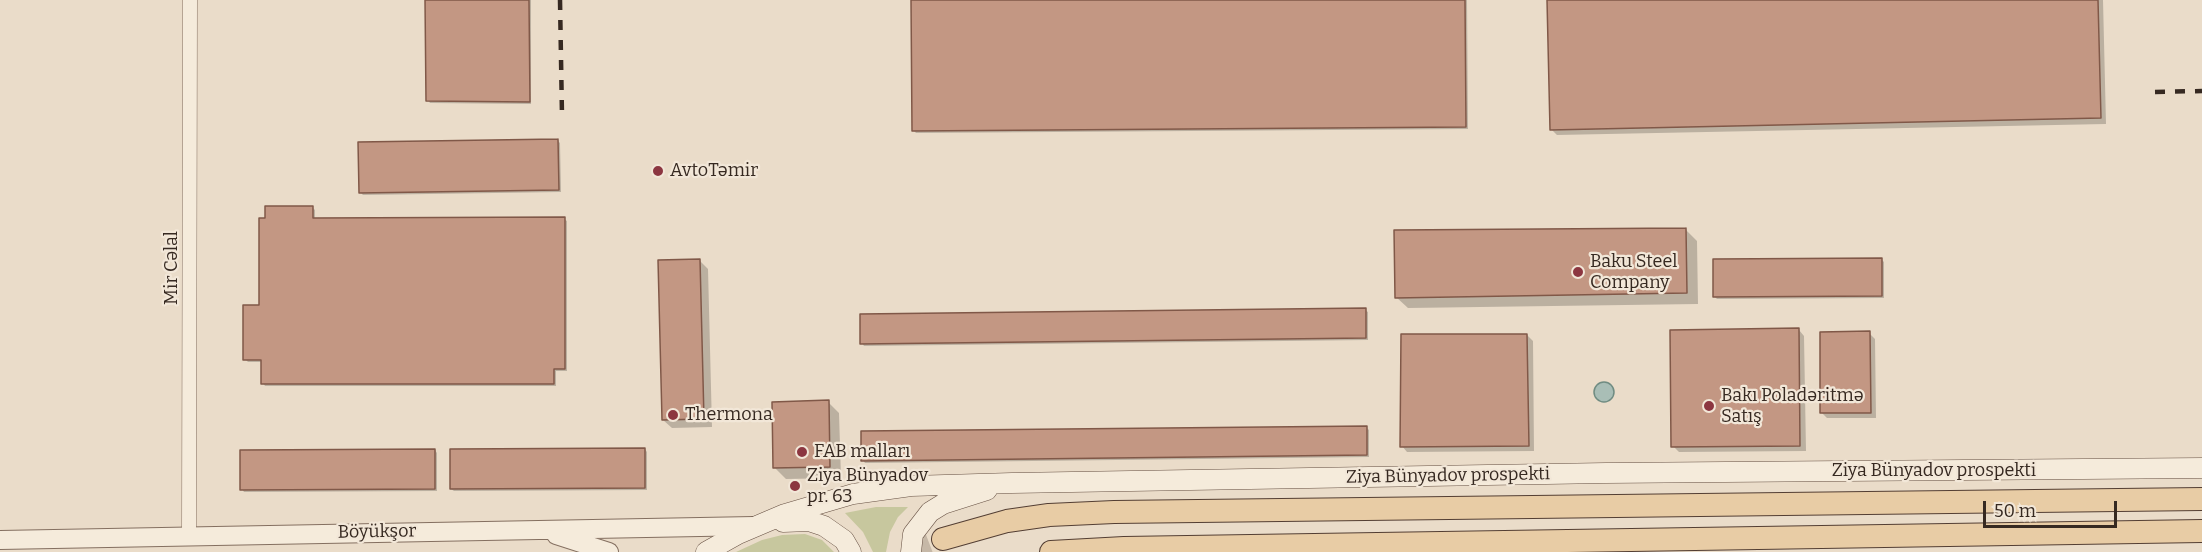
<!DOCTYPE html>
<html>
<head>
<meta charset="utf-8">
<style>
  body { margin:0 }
  #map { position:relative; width:2202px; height:552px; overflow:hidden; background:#eadcc9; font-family:Bitter,serif }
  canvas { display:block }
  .scale { position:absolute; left:1983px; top:501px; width:134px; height:27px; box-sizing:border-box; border:3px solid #362921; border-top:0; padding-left:8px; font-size:18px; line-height:21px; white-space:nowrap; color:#362921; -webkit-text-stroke:4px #f2e7d8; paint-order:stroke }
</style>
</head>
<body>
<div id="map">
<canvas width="2202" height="552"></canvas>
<div class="scale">50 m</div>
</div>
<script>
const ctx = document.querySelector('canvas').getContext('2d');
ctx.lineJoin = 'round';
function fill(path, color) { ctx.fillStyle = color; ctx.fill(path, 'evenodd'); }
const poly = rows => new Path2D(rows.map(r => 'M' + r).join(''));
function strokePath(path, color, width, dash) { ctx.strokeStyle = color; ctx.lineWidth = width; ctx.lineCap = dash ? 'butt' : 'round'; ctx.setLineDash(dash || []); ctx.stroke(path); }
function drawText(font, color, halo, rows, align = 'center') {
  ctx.font = font + ' Bitter,serif'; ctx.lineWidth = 4.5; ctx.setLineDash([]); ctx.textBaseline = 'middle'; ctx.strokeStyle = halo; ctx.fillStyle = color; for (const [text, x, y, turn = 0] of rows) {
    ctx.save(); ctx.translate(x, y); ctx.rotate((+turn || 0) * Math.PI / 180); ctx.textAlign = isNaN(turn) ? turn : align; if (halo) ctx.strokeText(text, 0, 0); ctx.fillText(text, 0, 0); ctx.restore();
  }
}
const green = poly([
  [876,507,908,507,898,517,890,532,886,552,873,552,863,532,845,513],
  [805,534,822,540,834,552,736,552,762,540,782,535]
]);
const water = poly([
  '1594 392a10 10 0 1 1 20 0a10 10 0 1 1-20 0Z'
]);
const shadow = poly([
  [427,0,531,0,531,104,430,103,428,100],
  [913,0,1467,0,1468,129,916,133,914,131],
  [1549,0,2103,0,2106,124,1557,135,1551,129],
  [558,141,560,143,561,192,363,195,360,192],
  [313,208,315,210,315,219,564,219,567,221,567,371,556,371,556,386,265,386,263,383,263,362,248,362,245,359,260,307],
  [1686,230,1697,241,1698,304,1408,308,1396,297],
  [1882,260,1884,262,1884,298,1717,299,1714,296],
  [700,261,708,269,712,427,672,428,663,420],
  [1365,310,1368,312,1368,340,864,346,862,343],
  [1799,330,1804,336,1806,451,1679,452,1673,446],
  [1869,333,1875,339,1876,418,1827,418,1821,412],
  [1527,335,1533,341,1534,451,1407,452,1402,446],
  [828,402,839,413,841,478,786,479,774,467],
  [1366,427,1369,430,1369,457,865,463,863,460],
  [645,449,647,452,647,490,454,491,451,489],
  [435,450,437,453,437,491,244,492,242,489]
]);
const building = poly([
  [425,0,529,0,530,102,426,101,425,0],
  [911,0,1465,0,1466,127,912,131,911,0],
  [1547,0,2098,0,2101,118,1550,130,1547,0],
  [558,139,559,190,359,193,358,142,558,139],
  [265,206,313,206,313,218,565,217,565,369,554,369,554,384,261,384,261,360,243,360,243,305,259,305,259,218,265,218,265,206],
  [1686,228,1687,293,1395,298,1394,230,1686,228],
  [1882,258,1882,296,1713,297,1713,259,1882,258],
  [700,259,704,419,662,420,658,260,700,259],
  [1366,308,1366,338,860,344,860,314,1366,308],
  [1799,328,1800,446,1671,447,1670,330,1799,328],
  [1870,331,1871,413,1820,413,1820,332,1870,331],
  [1401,334,1527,334,1529,446,1400,447,1401,334],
  [829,400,830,467,773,468,772,402,829,400],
  [1367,426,1367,455,861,461,861,431,1367,426],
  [645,448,645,488,450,489,450,449,645,448],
  [435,449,435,489,240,490,240,450,435,449]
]);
const primaryTunnel = poly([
  [909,552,943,539]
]);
const minor = poly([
  [189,536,190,0]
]);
const tertiary = poly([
  [556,535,609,552],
  [0,540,754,526]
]);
const secondary = poly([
  [783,522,809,521,824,526,844,540,851,552],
  [706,552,738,534,785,514,853,494,911,486,1012,483,1606,473,2202,468],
  [911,552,913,534,930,512,943,504,987,490]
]);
const primary = poly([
  [943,539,1007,521,1049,515,1114,512,2202,499],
  [1051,552,1124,548,2202,531]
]);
const rail = poly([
  [560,0,562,116],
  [2155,92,2202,91]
]);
const markers = [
  [658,171,6,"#8c3640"],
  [1578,272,6,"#8c3640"],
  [1709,406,6,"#8c3640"],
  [673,415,6,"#8c3640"],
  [802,452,6,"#8c3640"],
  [795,486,6,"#8c3640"]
];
const poiNames = [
  ["AvtoTəmir",670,171],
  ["Baku Steel",1590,262],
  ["Company",1590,283],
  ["Bakı Poladəritmə",1721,396],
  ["Satış",1721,417],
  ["Thermona",685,415],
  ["FAB malları",814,452],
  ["Ziya Bünyadov",807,476],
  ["pr. 63",807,497]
];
const streetNames = [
  ["Mir Cəlal",172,268,-90],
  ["Ziya Bünyadov prospekti",1934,471],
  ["Ziya Bünyadov prospekti",1448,476,-1],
  ["Böyükşor",377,532,-1]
];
fill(green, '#c7c79e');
fill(water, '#a9beb6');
strokePath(water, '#708c82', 1.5);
fill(shadow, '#0003');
fill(building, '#c39783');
strokePath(building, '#805848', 1.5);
strokePath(primaryTunnel, '#c6b8a7', 22, [22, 11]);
strokePath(minor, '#846f60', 15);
strokePath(tertiary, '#846f60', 20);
strokePath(secondary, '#665043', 21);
strokePath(primary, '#533e33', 24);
strokePath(minor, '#f5ebdb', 14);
strokePath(tertiary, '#f5ebdb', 18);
strokePath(secondary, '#f5ebdb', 20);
strokePath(primary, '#e8cca5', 22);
strokePath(rail, '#362921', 4.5, [10, 10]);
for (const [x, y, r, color] of markers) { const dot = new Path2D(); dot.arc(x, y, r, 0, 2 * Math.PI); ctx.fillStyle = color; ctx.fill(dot); strokePath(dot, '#f2e7d8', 2); }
drawText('18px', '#362921', '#f2e7d8', poiNames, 'left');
drawText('18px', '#362921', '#f2e7d8', streetNames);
</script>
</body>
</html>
